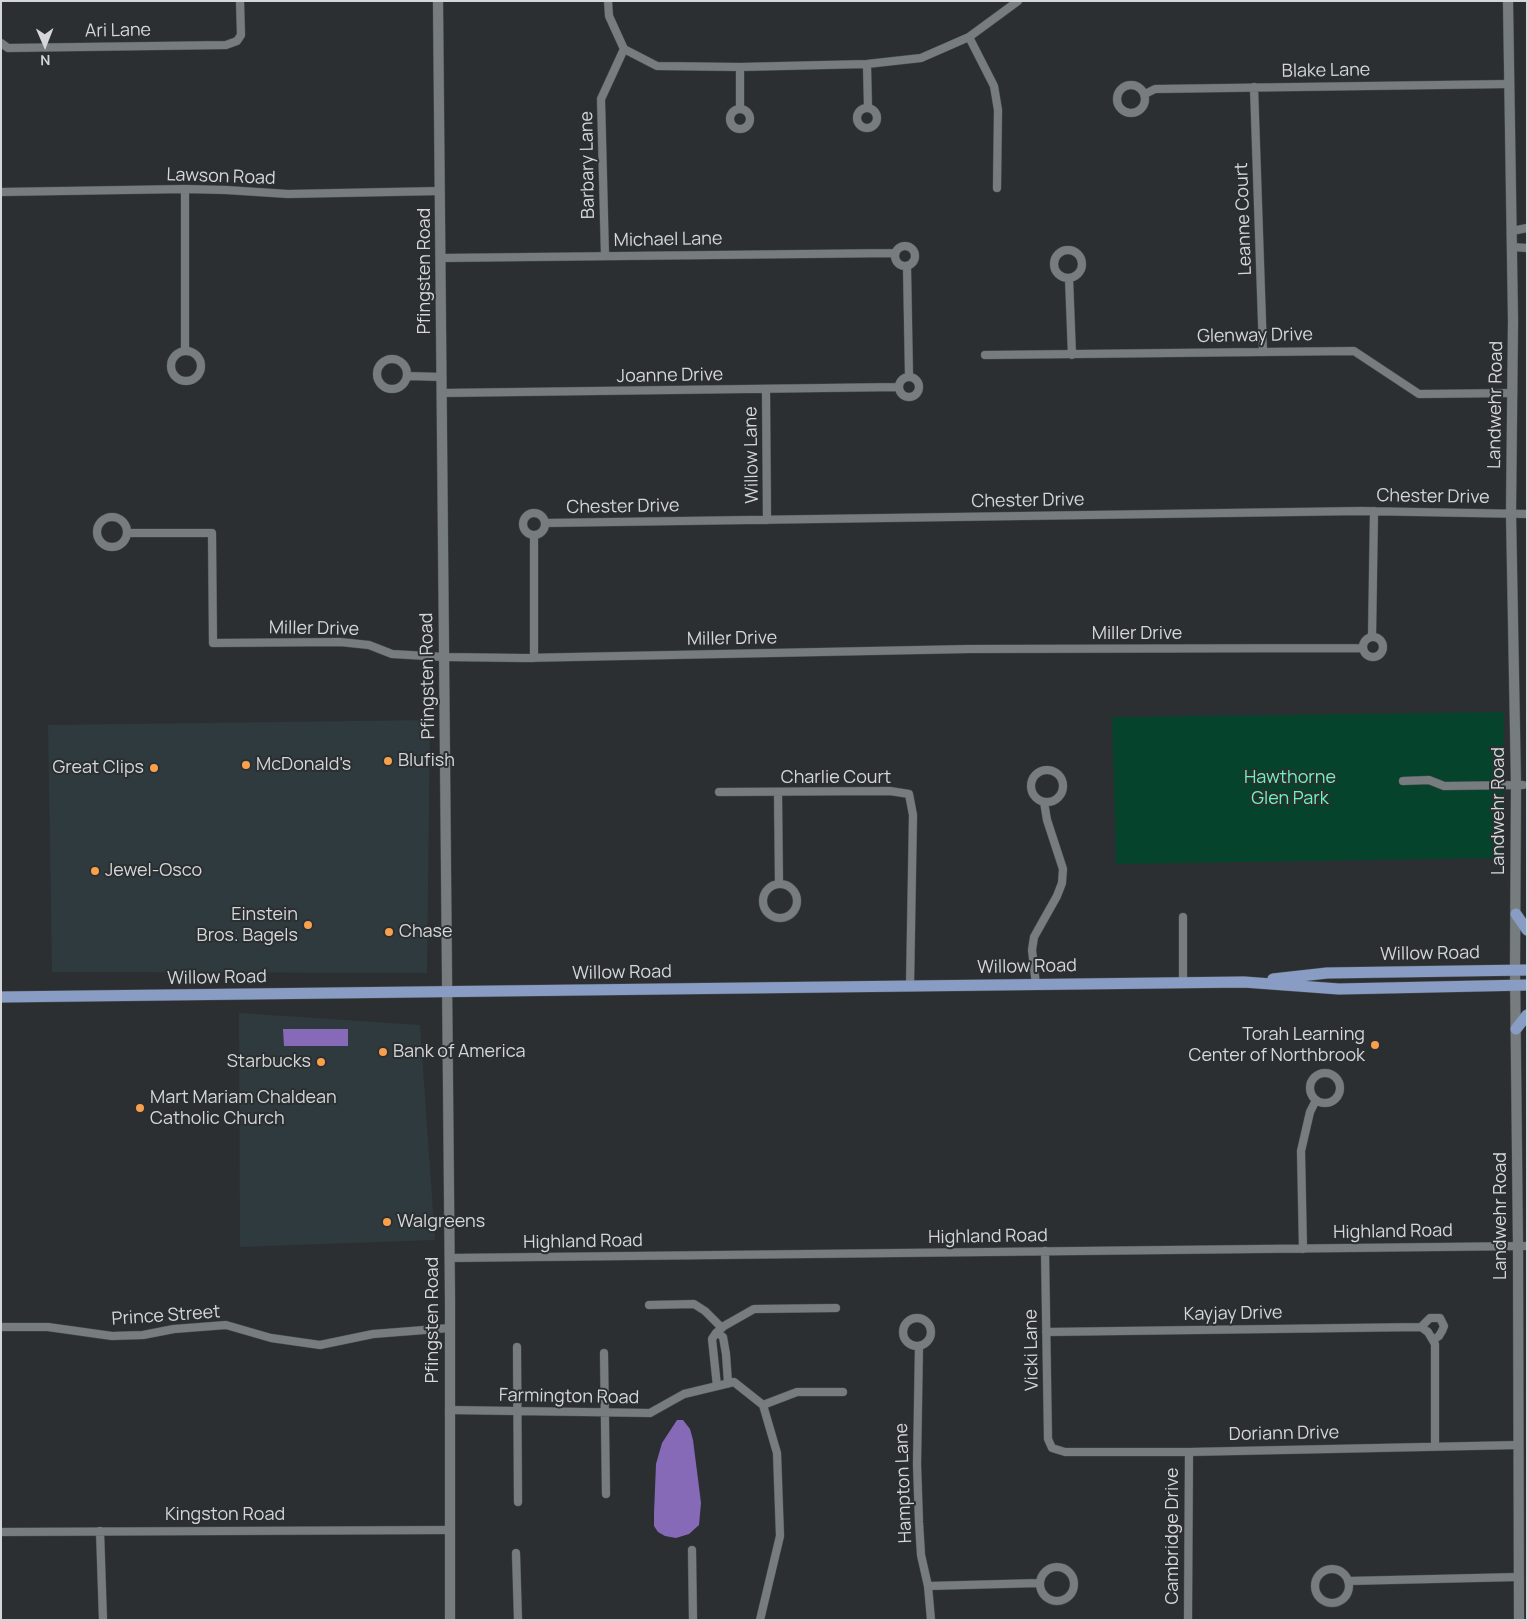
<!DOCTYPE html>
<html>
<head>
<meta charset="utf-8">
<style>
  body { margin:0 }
  #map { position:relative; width:1528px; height:1621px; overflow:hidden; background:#2b2f31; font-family:Manrope,sans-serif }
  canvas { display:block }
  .frame { position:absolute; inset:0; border:2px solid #d4d6d8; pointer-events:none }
  .north { position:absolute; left:20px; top:20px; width:50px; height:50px; -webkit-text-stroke:4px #2b2f31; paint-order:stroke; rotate:179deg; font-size:14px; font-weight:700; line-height:20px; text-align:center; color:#d4d6d8 }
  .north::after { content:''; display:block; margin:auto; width:18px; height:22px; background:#d4d6d8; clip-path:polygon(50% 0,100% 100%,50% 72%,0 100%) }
</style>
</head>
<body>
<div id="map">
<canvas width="1528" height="1621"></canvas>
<div class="frame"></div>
<div class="north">N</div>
</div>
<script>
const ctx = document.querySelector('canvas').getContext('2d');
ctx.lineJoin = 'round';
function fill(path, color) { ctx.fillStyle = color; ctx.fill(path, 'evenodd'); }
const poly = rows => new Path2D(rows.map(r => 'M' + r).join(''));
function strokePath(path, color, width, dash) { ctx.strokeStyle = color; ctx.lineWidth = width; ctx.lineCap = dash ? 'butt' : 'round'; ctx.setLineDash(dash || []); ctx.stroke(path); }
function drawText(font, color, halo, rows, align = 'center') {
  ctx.font = font + ' Manrope,sans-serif'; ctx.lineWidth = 4; ctx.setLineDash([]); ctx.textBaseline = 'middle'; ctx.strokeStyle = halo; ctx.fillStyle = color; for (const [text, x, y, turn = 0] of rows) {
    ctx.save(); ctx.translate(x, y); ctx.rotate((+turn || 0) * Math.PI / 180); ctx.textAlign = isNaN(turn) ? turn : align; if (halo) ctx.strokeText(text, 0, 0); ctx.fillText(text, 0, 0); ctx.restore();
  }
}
const built = poly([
  [430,720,427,973,52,972,48,725],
  [239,1013,420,1025,435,1240,240,1247]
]);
const green = poly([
  [1504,712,1502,858,1116,864,1112,717]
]);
const water = poly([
  [283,1029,348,1029,348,1046,284,1046],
  [677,1420,683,1420,690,1429,693,1440,701,1503,699,1525,689,1534,676,1538,665,1536,658,1532,654,1526,654,1513,656,1464,662,1443]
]);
const street = poly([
  [608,1,609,16,624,49,657,66,740,67,867,64,921,58,969,37,1018,1],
  [969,37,994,86,998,110,997,188],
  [1,43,8,48,226,45,237,41,241,35,240,1],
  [867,64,868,108],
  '1117 99a14 14 0 1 1 28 0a14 14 0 1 1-28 0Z',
  [1254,87,1263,351],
  [1145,94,1155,89,1509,84],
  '857 118a10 10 0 1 1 20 0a10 10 0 1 1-20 0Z',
  '730 119a10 10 0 1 1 20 0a10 10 0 1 1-20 0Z',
  [740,109,740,67],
  [1,192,185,189,226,190,288,194,440,191],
  [1512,231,1527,228],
  '895 256a10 10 0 1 1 20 0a10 10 0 1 1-20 0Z',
  [1512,247,1527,248],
  '1054 264a14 14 0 1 1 28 0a14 14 0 1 1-28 0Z',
  [605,256,601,99,624,49],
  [441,258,895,253],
  [907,266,909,376],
  [1069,278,1072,355],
  [185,351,185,189],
  '171 366a15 15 0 1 1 30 0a15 15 0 1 1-30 0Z',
  [985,355,1354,351,1419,394,1513,393],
  '377 374a15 15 0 1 1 30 0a15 15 0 1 1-30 0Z',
  [407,376,442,377],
  '899 387a10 10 0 1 1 20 0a10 10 0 1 1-20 0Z',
  [766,390,767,520],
  [442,393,899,387],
  '523 524a11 11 0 1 1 22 0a11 11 0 1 1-22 0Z',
  '97 532a15 15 0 1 1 30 0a15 15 0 1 1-30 0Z',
  [545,523,1361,511,1527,514],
  [128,533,212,533,213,643,340,642,369,645,392,654,444,657,523,658,969,649,1363,648],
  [1372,637,1374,511],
  '1363 647a10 10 0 1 1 20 0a10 10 0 1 1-20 0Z',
  [534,658,534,535],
  '1031 786a16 16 0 1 1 32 0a16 16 0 1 1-32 0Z',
  [1403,781,1429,780,1444,786,1523,785],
  [719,792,890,791,909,794,913,815,910,986],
  [778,793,779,884],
  '763 901a17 17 0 1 1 34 0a17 17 0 1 1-34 0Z',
  [1183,917,1183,983],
  [1036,985,1032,950,1034,937,1057,896,1062,883,1063,869,1047,820,1044,802],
  '1310 1088a15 15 0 1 1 30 0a15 15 0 1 1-30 0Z',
  [1303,1249,1301,1151,1310,1112,1316,1100],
  [1045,1251,1048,1439,1052,1448,1065,1452,1189,1452,1518,1445],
  [449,1258,1527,1246],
  [649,1305,694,1304,705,1311,722,1328],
  '903 1332a14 14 0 1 1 28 0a14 14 0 1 1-28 0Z',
  [1,1327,48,1327,112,1336,143,1335,174,1329,226,1325,271,1338,320,1345,373,1334,450,1328],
  [1421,1327,1430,1318,1440,1318,1444,1326,1442,1331,1439,1336,1433,1340],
  [1046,1332,1421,1327,1428,1332,1435,1344,1435,1446],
  [718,1333,723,1337,726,1354,728,1383],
  [919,1346,917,1464,919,1522,921,1555,928,1586,931,1620],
  [517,1347,518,1502],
  [604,1353,606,1494],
  [717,1386,712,1339,716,1333,724,1326,754,1309,836,1308],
  [763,1405,797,1392,843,1392],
  [449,1410,650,1413,684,1394,734,1382,763,1405],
  [100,1531,103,1620],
  [1,1532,449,1530],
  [692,1550,693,1620],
  [516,1553,518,1620],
  '1040 1584a17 17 0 1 1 34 0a17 17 0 1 1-34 0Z',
  '1315 1586a17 17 0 1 1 34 0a17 17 0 1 1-34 0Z',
  [1348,1581,1518,1577],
  [928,1586,1039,1583],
  [760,1620,780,1536,777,1453,763,1405],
  [1188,1620,1189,1452]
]);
const secondary = poly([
  [438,1,450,1300,450,1620],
  [1508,1,1513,321,1511,513,1516,785,1515,970,1518,1246,1519,1620]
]);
const primary = poly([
  [1516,914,1527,930],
  [1273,979,1327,973,1527,970],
  [1,997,1244,982,1339,989,1527,985],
  [1516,1029,1527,1015]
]);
const markers = [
  [388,761,5,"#f9a04d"],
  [246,765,5,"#f9a04d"],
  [154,768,5,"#f9a04d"],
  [95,871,5,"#f9a04d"],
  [308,925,5,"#f9a04d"],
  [389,932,5,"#f9a04d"],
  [1375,1045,5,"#f9a04d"],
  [383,1052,5,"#f9a04d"],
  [321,1062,5,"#f9a04d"],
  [140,1108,5,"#f9a04d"],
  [387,1222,5,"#f9a04d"]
];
const streetNames = [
  ["Ari Lane",118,31,-1],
  ["Blake Lane",1326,71,-1],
  ["Barbary Lane",588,165,-91],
  ["Lawson Road",221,177,2],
  ["Leanne Court",1244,219,-92],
  ["Michael Lane",668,240,-1],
  ["Pfingsten Road",425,271,-90],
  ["Glenway Drive",1255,336,-1],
  ["Joanne Drive",670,376,-1],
  ["Landwehr Road",1496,405,-89],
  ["Willow Lane",752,455,-91],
  ["Chester Drive",1433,497,1],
  ["Chester Drive",1028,501,-1],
  ["Chester Drive",623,507,-1],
  ["Miller Drive",314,629,1],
  ["Miller Drive",1137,634],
  ["Miller Drive",732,639,-1],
  ["Pfingsten Road",428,676,-91],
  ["Charlie Court",836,778],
  ["Landwehr Road",1499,811,-90],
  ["Willow Road",1430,954,-1],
  ["Willow Road",1027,967,-1],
  ["Willow Road",622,973,-1],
  ["Willow Road",217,978,-1],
  ["Landwehr Road",1501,1216,-90],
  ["Highland Road",1393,1232,-1],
  ["Highland Road",988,1237,-1],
  ["Highland Road",583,1242,-1],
  ["Kayjay Drive",1233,1314,-1],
  ["Prince Street",166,1316,-4],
  ["Pfingsten Road",433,1320,-90],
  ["Vicki Lane",1032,1350,-91],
  ["Farmington Road",569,1397,1],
  ["Doriann Drive",1284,1434,-1],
  ["Hampton Lane",904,1483,-92],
  ["Kingston Road",225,1515],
  ["Cambridge Drive",1173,1536,-90]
];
const poiNames = [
  ["Blufish",398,761],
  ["McDonald's",256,765],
  ["Great Clips",144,768,"right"],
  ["Jewel-Osco",105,871],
  ["Einstein",298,915,"right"],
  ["Bros. Bagels",298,936,"right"],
  ["Chase",399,932],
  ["Torah Learning",1365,1035,"right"],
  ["Center of Northbrook",1365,1056,"right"],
  ["Bank of America",393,1052],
  ["Starbucks",311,1062,"right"],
  ["Mart Mariam Chaldean",150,1098],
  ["Catholic Church",150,1119],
  ["Walgreens",397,1222]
];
const parkNames = [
  ["Hawthorne",1290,778],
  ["Glen Park",1290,799]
];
fill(built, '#2f3a3f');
fill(green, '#06432d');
fill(water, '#866ab8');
strokePath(street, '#494c4e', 9);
strokePath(secondary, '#494c4e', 11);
strokePath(primary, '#494c4e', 12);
strokePath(street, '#777c7e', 8);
strokePath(secondary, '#777c7e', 10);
strokePath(primary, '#889cc4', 11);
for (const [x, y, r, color] of markers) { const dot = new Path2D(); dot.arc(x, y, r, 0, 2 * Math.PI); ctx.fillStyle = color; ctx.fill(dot); strokePath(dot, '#2b2f31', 2); }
drawText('18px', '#d4d6d8', '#2b2f31', streetNames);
drawText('18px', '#d4d6d8', '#2b2f31', poiNames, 'left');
drawText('18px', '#6af6bb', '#2b2f31', parkNames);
</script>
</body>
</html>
